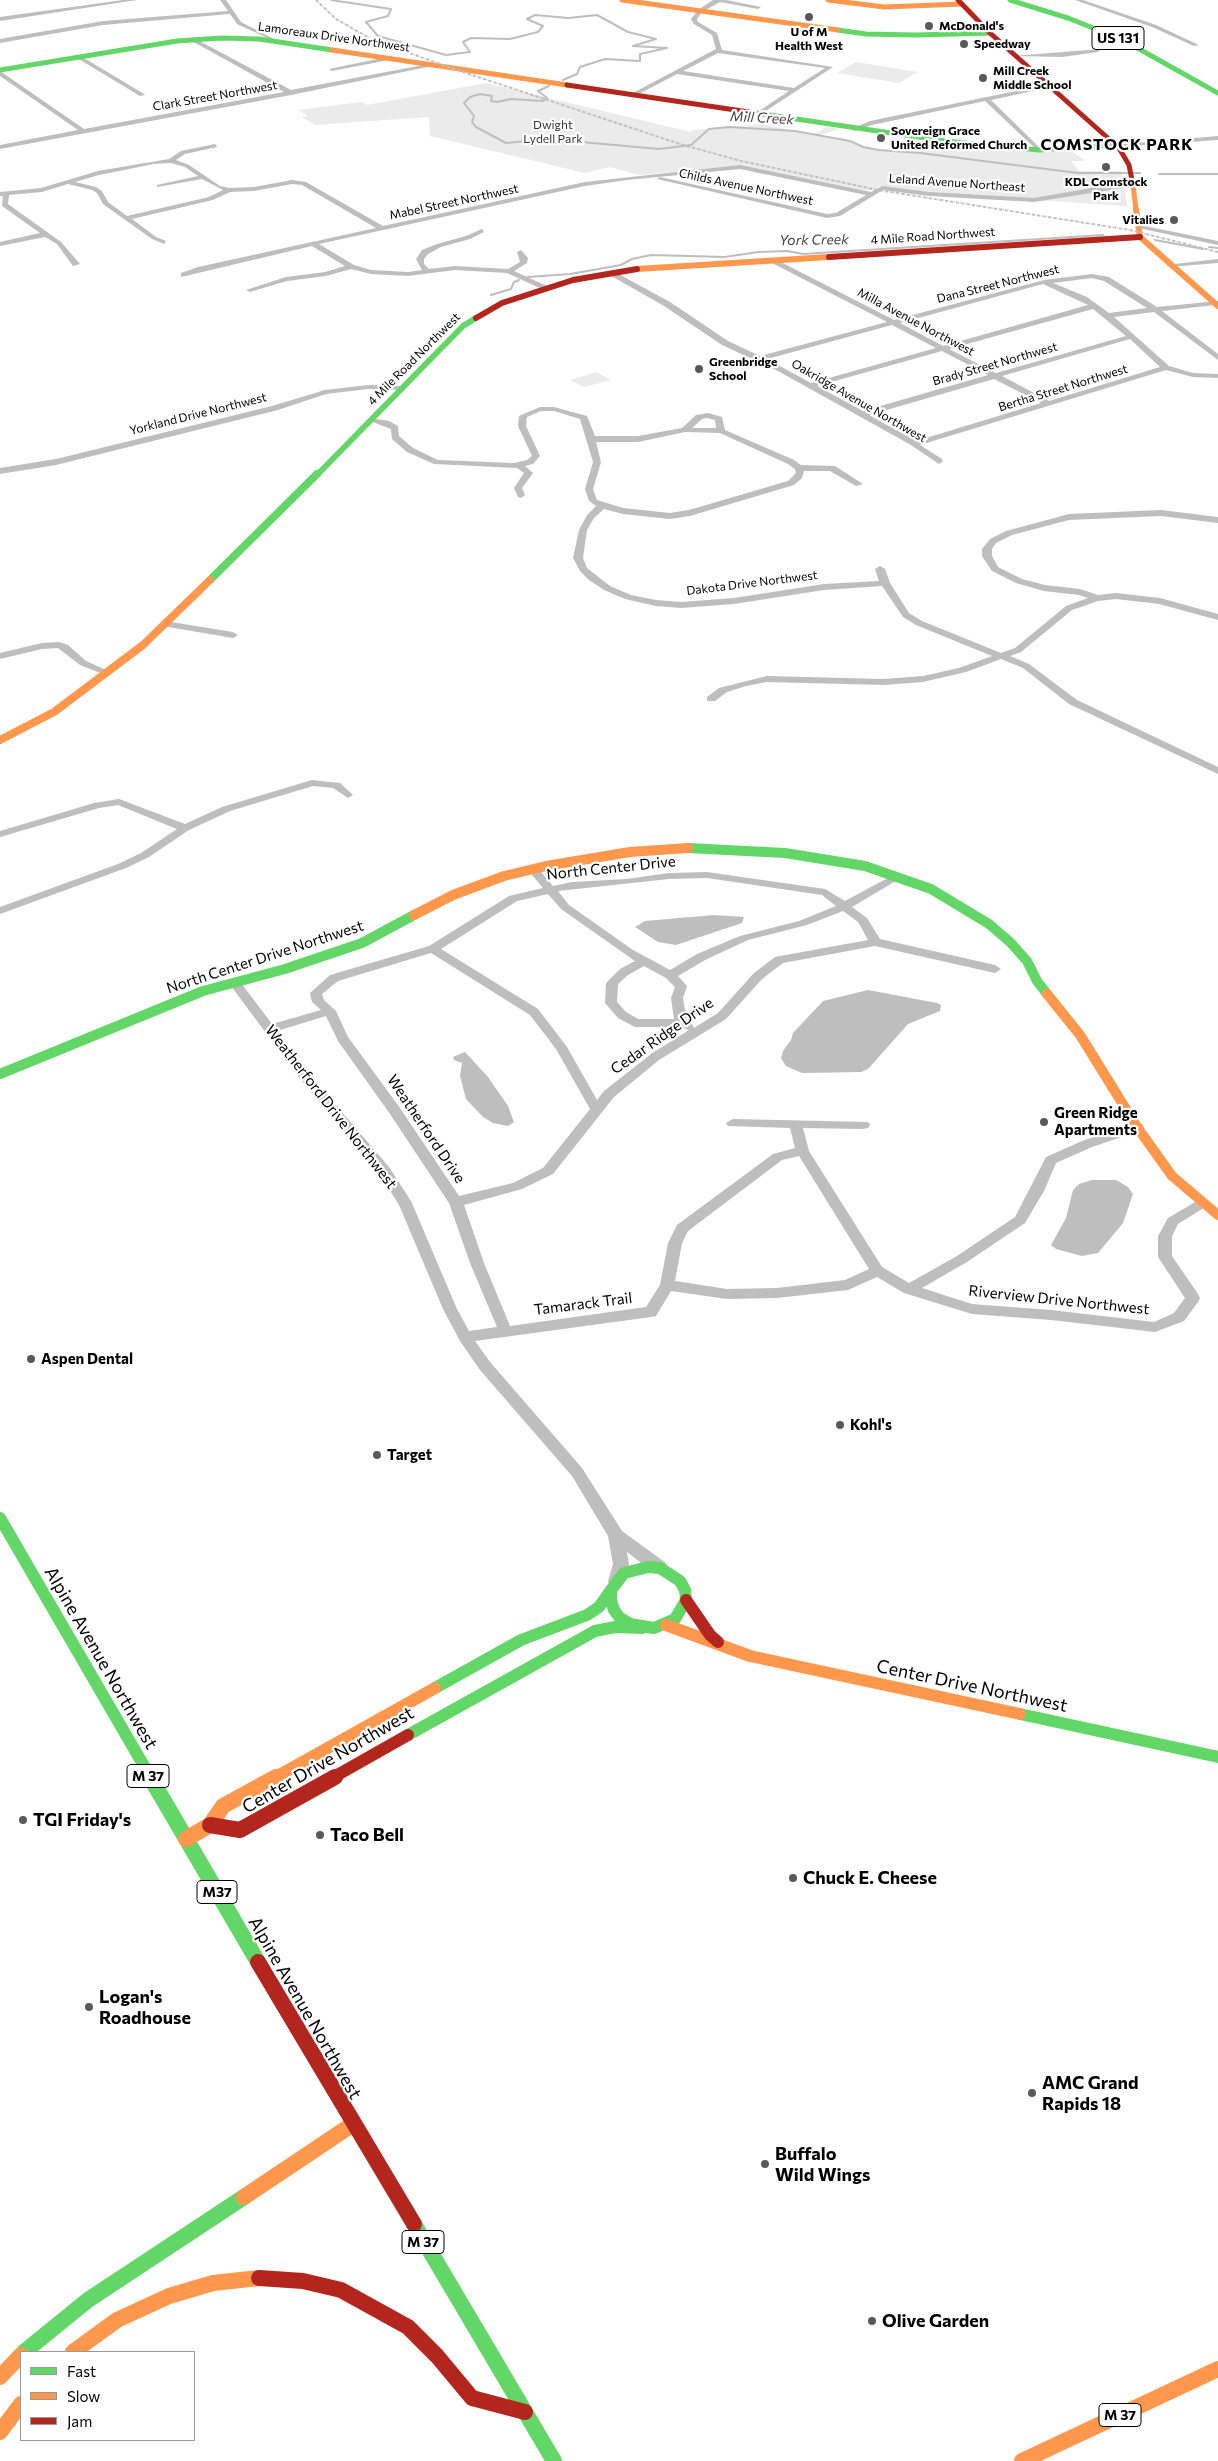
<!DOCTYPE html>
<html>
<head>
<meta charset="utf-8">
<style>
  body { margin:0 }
  #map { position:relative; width:1218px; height:2461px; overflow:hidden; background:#fff; font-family:Commissioner,sans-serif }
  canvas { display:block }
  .legend { position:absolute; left:20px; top:2351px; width:175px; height:90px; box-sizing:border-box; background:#fff; border:1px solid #999; margin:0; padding:6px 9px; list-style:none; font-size:15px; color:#000 }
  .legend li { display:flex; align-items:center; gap:10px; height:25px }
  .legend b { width:25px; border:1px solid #999 }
</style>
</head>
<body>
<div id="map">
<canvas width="1218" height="2461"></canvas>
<ul class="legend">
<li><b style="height:6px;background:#63d668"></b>Fast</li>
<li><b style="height:6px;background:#ff974d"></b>Slow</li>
<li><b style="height:6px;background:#b3261e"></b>Jam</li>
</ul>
</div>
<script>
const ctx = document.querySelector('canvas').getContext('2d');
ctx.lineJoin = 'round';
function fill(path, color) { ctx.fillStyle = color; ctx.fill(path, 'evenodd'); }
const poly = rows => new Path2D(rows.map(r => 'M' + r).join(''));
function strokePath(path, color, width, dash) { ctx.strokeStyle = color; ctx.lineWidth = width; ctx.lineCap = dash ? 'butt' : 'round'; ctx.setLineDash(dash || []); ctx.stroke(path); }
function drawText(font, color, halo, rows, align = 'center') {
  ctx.font = font + ' Commissioner,sans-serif'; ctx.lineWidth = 4.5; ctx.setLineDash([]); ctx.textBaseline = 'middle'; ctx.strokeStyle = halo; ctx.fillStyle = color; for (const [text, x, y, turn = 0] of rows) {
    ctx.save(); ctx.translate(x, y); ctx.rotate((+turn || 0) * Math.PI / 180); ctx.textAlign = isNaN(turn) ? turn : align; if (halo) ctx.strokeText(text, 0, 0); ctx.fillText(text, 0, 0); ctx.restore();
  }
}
const green = poly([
  [856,62,918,72,899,83,837,73],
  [486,83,691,132,693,130,762,124,813,135,827,127,841,129,820,135,853,142,871,149,888,151,895,152,905,145,923,141,1015,150,1070,150,1086,161,1071,161,1079,171,1122,171,1123,189,1125,189,1127,206,927,193,880,186,872,190,862,190,736,166,639,175,610,167,585,173,430,136,429,117,315,125,302,117,308,116,298,110,361,102,367,105],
  [596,372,611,380,584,387,570,380]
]);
const water = poly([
  [714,915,744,917,742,923,676,945,658,942,635,927,645,921],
  [868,990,937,1003,941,1005,940,1011,908,1024,868,1069,861,1072,802,1073,786,1066,781,1058,783,1051,791,1040,793,1033,823,1001],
  [465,1052,488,1077,508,1106,514,1122,508,1126,493,1123,483,1117,466,1099,460,1076,462,1063,454,1060,453,1057],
  [1092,1180,1116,1180,1128,1187,1133,1194,1123,1223,1098,1253,1082,1256,1056,1249,1051,1245,1066,1218,1073,1190,1079,1184]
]);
const stream = poly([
  [331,0,391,9,388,16,366,22,378,36,446,55,470,52,463,42,471,38,510,39,538,32,543,26,527,19,535,15,568,18,597,15,628,32,656,39,633,46,667,48,640,54,640,61,605,59,580,67,577,74,563,80],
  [549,86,538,91,547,98,543,101,511,99,497,102,491,101,492,96,480,94,470,97,464,103,474,116,472,122,476,127,506,143,548,139,659,149,691,145,709,129,729,127,795,131,850,141,863,147,879,150,920,153,1078,173,1140,173],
  [1159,174,1218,174],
  [1155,240,1203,249],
  [1209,247,1218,248],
  [528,277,570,274,621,265,632,259,651,255,725,257,758,252,787,251,803,254,1103,235],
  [491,295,511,289,514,282,519,280]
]);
const street = poly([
  [123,0,137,0,0,21,0,17,123,0],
  [220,0,226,0,241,22,274,39,274,41,237,24,230,14,103,25,0,43,0,39,103,21,228,11,220,0],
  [713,0,726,0,761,7,758,9,720,2,702,12,697,19,698,22,717,33,722,50,833,67,758,116,756,113,789,91,677,74,635,96,631,96,631,94,716,49,712,35,694,24,691,19,698,10,713,0],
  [718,53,825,68,794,88,683,71,718,53],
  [1075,0,1083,0,1156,25,1199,45,1194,46,1152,27,1075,0],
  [192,37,291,90,434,63,437,65,291,95,0,149,0,145,78,130,0,76,0,71,84,129,284,92,190,40,192,37],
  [1100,49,1098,52,1062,57,1013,56,1100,49],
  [79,55,144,94,145,95,140,96,77,58,79,55],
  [392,56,394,59,332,71,329,69,392,56],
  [1050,84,1052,87,991,100,1041,149,1039,152,985,101,872,125,854,131,851,129,870,121,1050,84],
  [1218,136,1218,140,1117,147,1114,145,1218,136],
  [215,144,217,147,185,154,176,160,189,165,220,186,229,188,254,187,292,180,306,182,383,226,585,182,740,165,871,192,882,186,929,192,1034,198,1114,184,1135,186,1034,202,929,196,883,190,840,216,827,218,657,179,660,177,827,214,836,213,866,195,740,169,627,180,585,186,319,244,354,265,371,270,408,272,422,270,416,259,422,250,437,244,466,236,482,229,484,232,470,239,441,247,428,254,424,259,424,264,429,269,455,266,508,269,520,262,517,252,521,250,528,258,527,263,514,271,547,286,548,288,544,290,507,273,455,270,408,276,371,274,351,269,326,276,287,281,250,292,246,290,286,277,325,272,345,266,312,246,181,277,181,273,198,267,376,228,302,185,292,184,254,191,230,192,213,200,132,219,156,237,166,241,164,244,152,239,103,204,97,193,92,190,68,184,42,192,9,195,8,204,61,242,80,264,73,266,57,244,45,237,0,246,0,242,40,233,2,206,3,196,0,196,0,192,41,188,98,171,169,159,181,151,215,144],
  [171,163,185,167,198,176,157,185,157,187,202,179,223,190,209,197,127,216,108,202,102,191,96,187,75,182,99,175,154,164,171,163],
  [1140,225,1218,241,1218,245,1138,228,1140,225],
  [773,258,894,320,1044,280,1092,274,1109,277,1157,307,1218,301,1218,305,1215,305,1162,311,1218,354,1218,360,1154,312,1114,317,1169,366,1193,373,1218,374,1218,378,1193,377,1166,370,920,445,942,459,943,461,939,464,911,445,778,371,722,345,664,306,606,273,613,271,670,302,728,341,760,356,887,322,770,262,773,258],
  [1092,278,1104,281,1147,308,1109,313,1087,297,1053,283,1092,278],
  [1043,284,1088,305,943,346,900,323,1043,284],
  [1093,309,1126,336,996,373,949,349,1093,309],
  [892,325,936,348,811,383,767,359,892,325],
  [1130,339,1160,367,1049,401,1002,376,1130,339],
  [942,351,988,375,863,411,817,386,942,351],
  [994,379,1041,403,916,441,869,415,994,379],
  [1218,259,1218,263,1170,267,1166,265,1218,259],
  [368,385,402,386,406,388,402,390,368,389,326,394,278,410,56,465,0,474,0,468,56,459,272,406,325,390,368,385],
  [540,407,554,407,587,416,595,436,638,436,682,428,696,415,708,413,722,417,725,430,794,460,801,465,835,466,863,484,856,486,830,471,804,471,802,478,794,485,690,516,670,519,623,514,604,509,594,518,587,530,583,558,587,568,610,586,631,595,656,600,681,602,734,598,824,584,879,581,875,569,880,566,885,569,890,583,909,613,922,621,1001,653,1015,648,1066,606,1088,598,1079,595,1044,591,1016,583,992,571,982,556,982,549,990,539,1006,531,1069,514,1161,510,1218,517,1218,523,1161,516,1069,520,1012,535,996,543,992,549,992,556,998,567,1022,579,1045,585,1080,589,1098,595,1116,593,1160,598,1218,614,1218,620,1159,604,1116,599,1098,601,1072,610,1021,652,1010,656,1029,664,1077,700,1218,767,1218,774,1069,704,1023,668,1001,659,966,672,923,682,884,685,767,682,746,686,727,692,715,701,707,701,707,697,719,688,767,676,884,679,923,676,959,668,992,656,916,625,903,617,882,586,824,590,734,604,681,608,656,606,625,599,604,590,589,580,580,571,573,558,579,530,587,515,596,506,589,501,585,489,593,462,580,419,554,411,541,411,527,417,526,426,540,456,533,464,525,466,533,473,522,488,525,495,521,498,518,497,514,488,524,473,517,468,434,464,407,452,392,439,391,429,367,420,371,418,389,421,398,426,399,436,413,448,438,460,514,463,527,460,532,456,518,426,519,416,540,407],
  [707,418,715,420,716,428,692,428,702,419,707,418],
  [685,432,720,433,788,464,795,469,796,473,788,481,689,510,670,513,623,508,597,500,593,489,601,462,596,442,638,442,685,432],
  [165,621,233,632,238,635,233,638,162,626,160,624,165,621],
  [59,642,68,645,86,661,113,673,108,676,80,665,58,648,42,649,0,659,0,653,42,643,59,642],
  [312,780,340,783,353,795,348,798,333,788,313,786,230,811,189,830,149,857,126,868,0,914,0,907,118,864,141,853,177,829,118,805,99,808,0,837,0,831,94,803,119,799,185,824,222,807,312,780],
  [533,866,537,867,553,886,572,882,627,879,669,873,707,872,825,889,845,901,897,873,903,876,901,878,852,907,867,918,880,939,995,965,1001,969,995,973,875,946,783,963,762,979,726,1019,659,1060,614,1097,553,1174,522,1189,464,1205,484,1263,510,1326,646,1307,660,1285,668,1243,677,1225,773,1154,795,1148,790,1128,728,1126,726,1123,733,1119,868,1122,870,1125,868,1128,863,1129,803,1128,809,1151,882,1267,909,1283,957,1256,1015,1217,1046,1157,1082,1141,1132,1124,1142,1124,1144,1127,1142,1130,1092,1147,1056,1163,1044,1191,1025,1223,967,1262,922,1288,972,1304,1051,1310,1154,1322,1174,1313,1185,1298,1158,1257,1158,1236,1168,1218,1202,1198,1207,1200,1209,1203,1207,1206,1178,1224,1172,1236,1172,1256,1198,1294,1200,1298,1198,1302,1184,1321,1155,1332,1051,1320,972,1314,904,1293,877,1277,848,1290,777,1298,727,1299,671,1291,656,1316,651,1317,475,1341,490,1362,582,1468,622,1531,666,1563,668,1568,666,1573,660,1575,654,1573,627,1552,629,1564,624,1581,622,1586,616,1588,610,1586,608,1581,613,1564,608,1536,572,1476,480,1370,460,1341,443,1309,399,1205,379,1173,298,1076,228,982,234,978,238,979,272,1024,321,1010,312,1002,310,993,330,975,429,946,509,896,543,888,527,869,533,866],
  [707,878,822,895,836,906,799,921,740,936,697,954,670,970,633,950,569,905,558,891,669,879,707,878],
  [548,894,561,909,635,961,620,969,606,983,605,1003,618,1018,635,1027,679,1027,689,1030,651,1054,604,1091,597,1100,567,1047,538,1009,441,949,517,901,548,894],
  [843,911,858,922,868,940,775,957,754,973,718,1013,694,1028,692,1024,687,1021,683,998,687,986,678,976,705,960,748,940,807,925,843,911],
  [431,953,530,1015,556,1049,590,1109,543,1168,513,1183,459,1196,400,1108,348,1037,336,1011,324,1000,322,994,338,981,431,953],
  [644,966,666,978,675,987,671,998,674,1019,638,1019,626,1012,617,1002,618,984,628,975,644,966],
  [326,1016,338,1041,390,1114,449,1203,470,1263,497,1327,469,1331,457,1309,411,1201,389,1167,306,1070,277,1031,326,1016],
  [799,1156,869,1269,845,1280,777,1288,727,1289,675,1281,682,1243,688,1231,782,1160,799,1156]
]);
const fastFar5 = poly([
  [1010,0,1068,18,1123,40,1218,93],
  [838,30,866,34,916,35,990,33],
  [0,70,177,41,222,38,259,39,332,50],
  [749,112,945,141,1039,150,1117,145]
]);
const fastFar4 = poly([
  [316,476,463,326,476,318]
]);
const fastFar3 = poly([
  [210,580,317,474]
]);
const fastFar2 = poly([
  [688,848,785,853,865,866,931,889,989,924,1010,942,1027,961,1037,981,1047,994],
  [0,1074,203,991,285,969,362,943,414,915]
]);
const fastFar1 = poly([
  [0,1518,151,1778],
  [648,1567,660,1568,680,1581,685,1590,686,1600,675,1619,654,1628,630,1624,620,1618,614,1610,611,1600,611,1590,624,1573,648,1567],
  [435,1688,521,1640,587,1615,599,1607,611,1590],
  [1020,1714,1218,1757],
  [408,1735,595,1631,615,1627,642,1628]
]);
const fast = poly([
  [150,1777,258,1962],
  [414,2224,554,2461],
  [24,2352,88,2300,244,2197]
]);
const slowFar5 = poly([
  [622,0,838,30],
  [828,0,884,7,962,4],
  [332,50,567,85],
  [1133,185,1136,210]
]);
const slowFar4 = poly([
  [1136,209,1140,237,1218,306],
  [637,269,829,257]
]);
const slowFar3 = poly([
  [0,740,54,712,143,645,210,580]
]);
const slowFar2 = poly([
  [414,915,453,895,504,876,546,866,630,852,688,848],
  [1047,994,1080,1035,1137,1127,1172,1176,1218,1215]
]);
const slowFar1 = poly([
  [666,1625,750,1656,1020,1714],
  [274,1778,435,1688]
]);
const slow = poly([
  [186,1839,210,1825,223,1806,276,1777],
  [244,2197,353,2124],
  [73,2352,117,2320,169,2296,213,2283,259,2278],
  [0,2377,21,2355],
  [0,2432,21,2404],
  [1022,2461,1218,2369]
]);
const jamFar3 = poly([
  [958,0,990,33,1119,148,1129,165,1133,185],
  [567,85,749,112]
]);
const jamFar2 = poly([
  [829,257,1140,237],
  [476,318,502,303,573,280,637,269]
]);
const jamFar1 = poly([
  [686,1600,710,1635,718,1642],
  [332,1778,408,1735]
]);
const jam = poly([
  [210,1825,240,1830,335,1777],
  [258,1962,414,2224],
  [259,2278,303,2281,341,2290,408,2327,437,2356,472,2398,525,2412]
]);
const rail = poly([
  [316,0,336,19,371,39,448,67,680,144,741,161,878,190,1130,230,1218,252]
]);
const markers = [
  [809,17,5,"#595959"],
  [929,26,5,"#595959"],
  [964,44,5,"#595959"],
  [983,78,5,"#595959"],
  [881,138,5,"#595959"],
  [1106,167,5,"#595959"],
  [1174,220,5,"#595959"],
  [699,369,5,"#595959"],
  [1044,1122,5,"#595959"],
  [31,1359,5,"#595959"],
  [840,1425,5,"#595959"],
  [377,1455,5,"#595959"],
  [23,1820,5,"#595959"],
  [320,1835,5,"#595959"],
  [793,1878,5,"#595959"],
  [89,2007,5,"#595959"],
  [1032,2093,5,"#595959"],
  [765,2164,5,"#595959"],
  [872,2321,5,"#595959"]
];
const farPoinames = [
  ["McDonald's",939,26],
  ["U of M",809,32,"center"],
  ["Health West",809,46,"center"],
  ["Speedway",974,44],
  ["Mill Creek",993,71],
  ["Middle School",993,85],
  ["Sovereign Grace",891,131],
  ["United Reformed Church",891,145],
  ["KDL Comstock",1106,182,"center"],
  ["Park",1106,196,"center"],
  ["Vitalies",1164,220,"right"],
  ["Greenbridge",709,362],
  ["School",709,376]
];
const farStreetnames = [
  ["Lamoreaux Drive Northwest",334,37,8],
  ["Clark Street Northwest",215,96,-10],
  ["Leland Avenue Northeast",957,183,4],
  ["Childs Avenue Northwest",746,187,12],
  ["Mabel Street Northwest",454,202,-12],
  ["4 Mile Road Northwest",933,236,-4],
  ["Dana Street Northwest",998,284,-14],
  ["Milla Avenue Northwest",916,322,28],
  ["4 Mile Road Northwest",414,359,-45],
  ["Brady Street Northwest",995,364,-16],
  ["Bertha Street Northwest",1063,388,-17],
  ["Oakridge Avenue Northwest",859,401,30],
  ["Yorkland Drive Northwest",198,414,-14],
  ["Dakota Drive Northwest",752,583,-7]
];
const farParknames = [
  ["Dwight",553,125],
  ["Lydell Park",553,139]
];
const shields = [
  [1118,38,52],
  [148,1776,42],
  [217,1892,40],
  [423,2242,42],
  [1120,2415,42]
];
const shieldNames = [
  ["US 131",1118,38],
  ["M 37",148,1776],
  ["M37",217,1892],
  ["M 37",423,2242],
  ["M 37",1120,2415]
];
const farWaternames = [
  ["Mill Creek",762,118,3],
  ["York Creek",814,240,-1]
];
const streetNames = [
  ["North Center Drive",611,868,-6],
  ["North Center Drive Northwest",265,957,-18],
  ["Cedar Ridge Drive",662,1036,-35],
  ["Weatherford Drive Northwest",331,1107,52],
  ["Weatherford Drive",426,1129,56],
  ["Riverview Drive Northwest",1059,1300,6],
  ["Tamarack Trail",583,1304,-7]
];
const poiNames = [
  ["Green Ridge",1054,1113],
  ["Apartments",1054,1130],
  ["Aspen Dental",41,1359],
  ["Kohl's",850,1425],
  ["Target",387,1455]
];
const farDistrictnames = [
  ["COMSTOCK PARK",1117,145]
];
const nearStreetnames = [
  ["Alpine Avenue Northwest",101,1658,60],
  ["Center Drive Northwest",972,1686,12],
  ["Center Drive Northwest",328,1760,-30],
  ["Alpine Avenue Northwest",305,2008,60]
];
const nearPoinames = [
  ["TGI Friday's",33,1820],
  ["Taco Bell",330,1835],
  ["Chuck E. Cheese",803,1878],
  ["Logan's",99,1997],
  ["Roadhouse",99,2018],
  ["AMC Grand",1042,2083],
  ["Rapids 18",1042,2104],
  ["Buffalo",775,2154],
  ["Wild Wings",775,2175],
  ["Olive Garden",882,2321]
];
fill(green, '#ebebeb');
fill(water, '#bebebe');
strokePath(stream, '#bebebe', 2);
fill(street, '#bebebe');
strokePath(fastFar5, '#63d668', 5);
strokePath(fastFar4, '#63d668', 6);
strokePath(fastFar3, '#63d668', 8);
strokePath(fastFar2, '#63d668', 10);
strokePath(fastFar1, '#63d668', 12);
strokePath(fast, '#63d668', 16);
strokePath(slowFar5, '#ff974d', 5);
strokePath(slowFar4, '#ff974d', 6);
strokePath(slowFar3, '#ff974d', 8);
strokePath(slowFar2, '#ff974d', 10);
strokePath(slowFar1, '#ff974d', 12);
strokePath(slow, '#ff974d', 16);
strokePath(jamFar3, '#b3261e', 5);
strokePath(jamFar2, '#b3261e', 6);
strokePath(jamFar1, '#b3261e', 12);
strokePath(jam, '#b3261e', 16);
strokePath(rail, '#bebebe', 2, [3, 1, 0.5, 1]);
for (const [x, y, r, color] of markers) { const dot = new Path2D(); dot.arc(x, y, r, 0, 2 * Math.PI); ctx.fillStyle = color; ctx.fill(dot); strokePath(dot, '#fff', 2); }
drawText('bold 12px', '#000', '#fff', farPoinames, 'left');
drawText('12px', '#000', '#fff', farStreetnames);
drawText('12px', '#323232', '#fff', farParknames);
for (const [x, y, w] of shields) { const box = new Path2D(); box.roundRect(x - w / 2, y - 11.5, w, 23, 4); ctx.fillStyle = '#fff'; ctx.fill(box); strokePath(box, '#000', 1); }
drawText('bold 14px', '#000', null, shieldNames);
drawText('italic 14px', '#434343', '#fff', farWaternames);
drawText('15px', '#000', '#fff', streetNames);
drawText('bold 15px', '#000', '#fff', poiNames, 'left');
ctx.letterSpacing = '1px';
drawText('bold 16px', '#000', '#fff', farDistrictnames);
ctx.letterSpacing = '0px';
drawText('18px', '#000', '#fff', nearStreetnames);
drawText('bold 18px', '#000', '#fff', nearPoinames, 'left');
</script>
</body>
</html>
